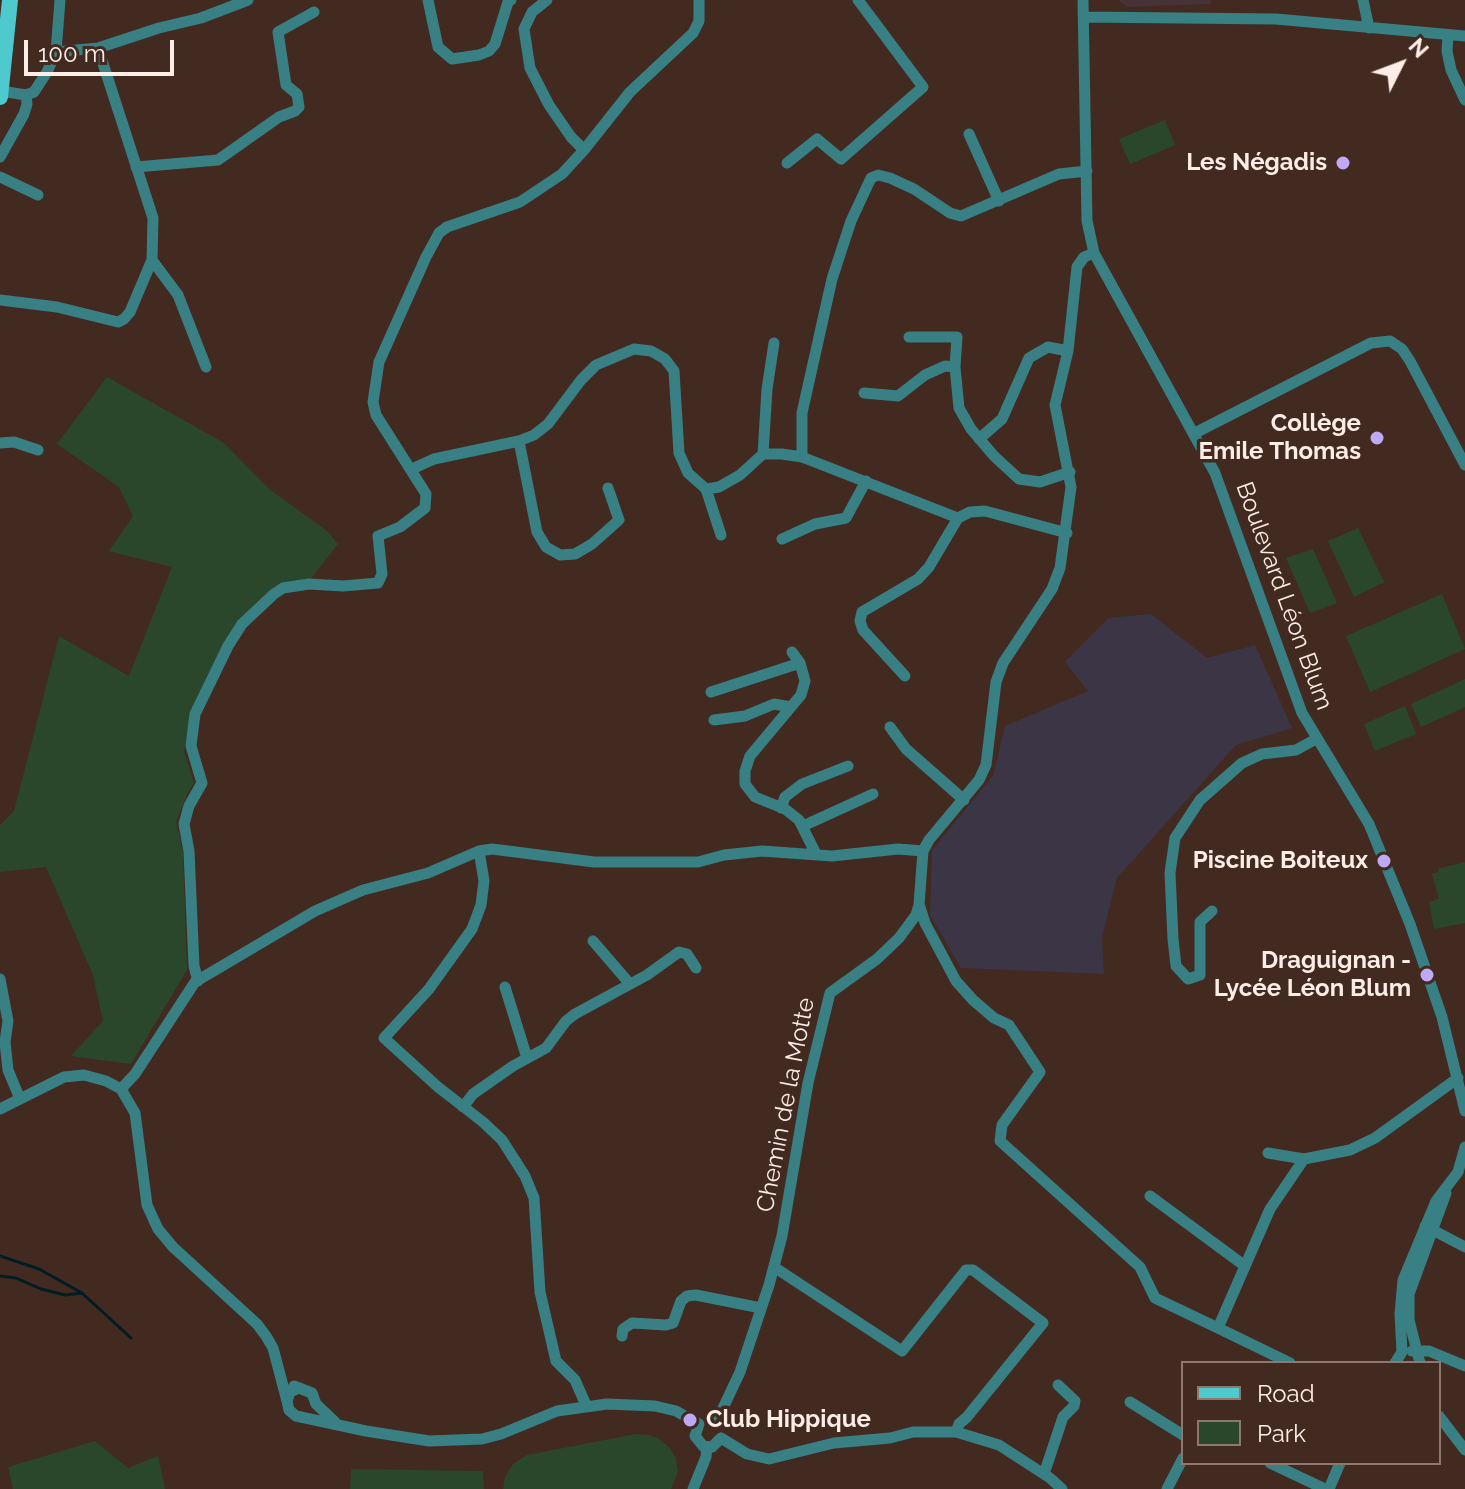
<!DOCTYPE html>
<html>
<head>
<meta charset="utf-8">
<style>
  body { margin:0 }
  #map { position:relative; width:1465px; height:1489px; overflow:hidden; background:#422a21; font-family:Raleway,sans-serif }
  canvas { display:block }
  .legend { position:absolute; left:1181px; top:1361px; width:260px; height:104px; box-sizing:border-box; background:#422a21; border:2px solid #8d7870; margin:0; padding:10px 14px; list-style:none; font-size:24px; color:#fdede7 }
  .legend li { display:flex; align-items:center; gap:16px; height:40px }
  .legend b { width:40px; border:2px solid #8d7870 }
  .north { position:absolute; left:1361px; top:24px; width:80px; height:80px; -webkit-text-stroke:6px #422a21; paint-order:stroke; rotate:48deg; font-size:22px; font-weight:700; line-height:32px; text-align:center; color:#fdede7 }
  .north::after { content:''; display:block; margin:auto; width:28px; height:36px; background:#fdede7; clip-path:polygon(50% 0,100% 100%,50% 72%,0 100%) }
  .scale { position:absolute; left:24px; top:40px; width:150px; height:36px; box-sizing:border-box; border:4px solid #fdede7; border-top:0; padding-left:10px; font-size:24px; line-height:28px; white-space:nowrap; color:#fdede7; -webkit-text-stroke:6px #422a21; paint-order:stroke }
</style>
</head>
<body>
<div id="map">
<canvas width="1465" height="1489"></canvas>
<ul class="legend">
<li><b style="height:10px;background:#4ecacf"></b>Road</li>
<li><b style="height:22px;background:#2a472b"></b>Park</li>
</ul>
<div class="north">N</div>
<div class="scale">100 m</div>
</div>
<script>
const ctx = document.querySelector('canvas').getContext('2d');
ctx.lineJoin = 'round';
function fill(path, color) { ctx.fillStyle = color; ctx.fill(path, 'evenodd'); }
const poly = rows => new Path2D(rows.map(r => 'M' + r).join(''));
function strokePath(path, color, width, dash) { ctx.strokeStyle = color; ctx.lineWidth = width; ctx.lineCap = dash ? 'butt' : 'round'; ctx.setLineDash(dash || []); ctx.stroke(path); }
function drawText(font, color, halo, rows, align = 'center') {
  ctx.font = font + ' Raleway,sans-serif'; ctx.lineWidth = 7; ctx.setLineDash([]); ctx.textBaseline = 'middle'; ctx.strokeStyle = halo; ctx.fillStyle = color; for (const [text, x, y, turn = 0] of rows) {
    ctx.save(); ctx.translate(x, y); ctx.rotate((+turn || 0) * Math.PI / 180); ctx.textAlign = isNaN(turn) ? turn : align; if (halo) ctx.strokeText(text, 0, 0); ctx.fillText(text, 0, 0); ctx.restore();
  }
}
const commercial = poly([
  [1118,0,1210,0,1211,4,1127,7]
]);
const industrial = poly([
  [1151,614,1207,658,1255,645,1292,728,1236,745,1117,878,1102,937,1104,974,961,968,930,915,932,850,993,776,1005,726,1088,691,1065,662,1109,618]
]);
const green = poly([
  [1165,120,1175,145,1130,164,1119,139],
  [107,377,224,443,269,489,326,530,338,544,310,580,276,588,225,644,191,710,184,751,194,783,187,795,176,822,183,852,187,970,131,1064,71,1056,103,1021,93,975,46,867,0,872,0,825,14,811,59,636,129,676,172,567,109,551,133,516,119,487,57,444],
  [1358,528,1384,582,1354,597,1328,541],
  [1313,549,1337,603,1310,613,1286,558],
  [1442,594,1465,649,1370,692,1346,636],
  [1465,679,1465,707,1421,727,1411,704],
  [1405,706,1416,734,1375,751,1364,724],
  [1465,862,1465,923,1434,929,1429,902,1439,899,1432,874,1439,872,1438,869],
  [636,1434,649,1435,659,1439,670,1448,676,1459,678,1472,671,1489,503,1489,505,1477,513,1464,527,1455],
  [95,1441,128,1468,158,1456,165,1489,13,1489,8,1467],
  [351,1469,483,1471,484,1489,350,1489]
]);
const stream = poly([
  [0,1256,39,1269,82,1293,131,1338],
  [0,1276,16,1278,41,1289,65,1295,82,1293]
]);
const minor = poly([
  [428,0,438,47,452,59,479,55,489,51,495,44,508,2,511,0],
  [547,0,532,12,524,29,530,68,549,105,571,137,584,150],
  [1083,0,1087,221,1094,253,1215,473,1302,713,1369,824,1410,924,1442,1017,1465,1111],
  [1363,0,1369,28],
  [1084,17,1276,19,1465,36],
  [1448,35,1447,51,1451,70,1465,100],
  [98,48,153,218,152,260,178,295,206,367],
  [56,52,98,48,159,28,201,18,248,0],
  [1,91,26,95,34,92,47,72,56,52,60,0],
  [969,134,999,201],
  [0,157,24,114,27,104,26,95],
  [787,163,817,139,841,159,923,87,858,0],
  [136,167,218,160,279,117,295,111,299,107,297,94,286,85,278,32,314,12],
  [0,177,38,195],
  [0,300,57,307,118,322,124,319,130,312,152,260],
  [909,337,957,337,955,367,959,408,971,429,994,456,1019,479,1040,482,1070,472],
  [864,393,898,396,925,375,945,366,955,367],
  [1195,433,1371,343,1390,341,1402,349,1410,361,1465,465],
  [979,439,1002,419,1029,358,1048,347,1068,351],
  [519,441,537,532,546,547,560,555,575,554,592,544,619,520,608,488],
  [0,443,14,442,38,450],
  [763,454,767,389,774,343],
  [802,457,802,413,832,279,851,221,871,178,878,175,890,178,914,189,950,213,961,216,1059,174,1087,171],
  [412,469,434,459,519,441,534,435,548,424,581,380,596,365,634,349,651,351,665,359,674,371,679,453,688,473,706,489,719,487,740,475,763,454,782,454,802,457,958,518,970,512,985,511,1067,533],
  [706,489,721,535],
  [782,539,815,524,846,518,866,481],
  [792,652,800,663,805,681,801,695,750,756,745,771,745,784,755,797,785,809,799,820,816,854],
  [905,676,863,630,860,621,862,612,918,579,929,567,958,518],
  [711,692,800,663],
  [714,720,745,716,774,704,791,707],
  [890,727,906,749,964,800],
  [781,808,785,797,802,784,848,766],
  [803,826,873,794],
  [479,851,484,881,481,905,472,929,429,989,384,1038,438,1087,483,1122,502,1140,525,1176,534,1198,540,1292,556,1361,575,1380,586,1405],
  [920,907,925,923,956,981,973,1000,994,1018,1009,1025,1040,1072,1002,1125,1000,1141,1140,1267,1155,1298,1218,1328],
  [1212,911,1200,922,1200,975,1188,979,1176,966,1173,939,1170,873,1175,838,1200,800,1242,763,1262,754,1296,750,1316,739],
  [593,941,630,984],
  [0,979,8,1021,5,1042,8,1070,20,1099],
  [198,981,194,966,189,851,184,824,189,806,202,783,191,746,195,714,228,646,242,624,274,594,283,588,309,584,343,586,378,583,382,574,378,536,400,527,425,508,426,494,376,415,373,402,379,362,426,257,439,233,447,227,520,202,562,174,584,150,630,92,693,33,699,21,699,0],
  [505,987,527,1058],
  [121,1089,135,1074,195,982,315,911,363,890,428,873,479,851,492,849,594,862,698,862,724,855,762,851,832,856,898,849,923,851],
  [463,1107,473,1094,513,1066,546,1048,566,1021,575,1014,647,975,679,952,687,954,696,968],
  [0,1109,64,1077,84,1075,106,1081,121,1089,135,1113,147,1205,158,1229,173,1247,257,1324,266,1336,273,1348,287,1401],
  [1268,1153,1304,1159,1350,1150,1375,1138,1458,1078],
  [1150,1196,1245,1266],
  [1425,1226,1465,1247],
  [774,1267,902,1351,966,1270,973,1270,1043,1323,967,1417,959,1424,956,1432],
  [622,1336,623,1329,632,1323,666,1325,673,1323,681,1301,687,1296,696,1295,761,1308],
  [1412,1351,1429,1351,1465,1366],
  [1402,1352,1400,1314,1403,1280,1436,1201,1458,1172,1465,1147],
  [1290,1363,1218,1328,1270,1209,1304,1159],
  [1395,1363,1402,1352],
  [1420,1363,1409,1320,1409,1294,1446,1193],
  [294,1386,312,1393,316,1404,335,1422],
  [299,1388,290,1392,287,1401,289,1410,296,1416,366,1431,429,1441,482,1439,501,1434,557,1411,607,1404,655,1406,676,1411,699,1424],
  [1130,1402,1183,1435],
  [1439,1416,1465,1450],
  [716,1423,740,1372,769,1285,782,1236,808,1083,830,993,877,959,899,938,916,915,919,905,923,851,929,840,979,780,986,765,996,682,1003,663,1052,589,1060,568,1071,487,1055,405,1068,351,1077,267,1084,257,1094,253],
  [699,1424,695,1436,703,1446,712,1447,721,1438],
  [721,1438,747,1454,769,1459,834,1443,890,1438,913,1432,956,1432,999,1445,1050,1478,1062,1489],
  [1270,1463,1325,1489],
  [1044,1474,1063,1417,1074,1406,1075,1401,1058,1385],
  [693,1489,706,1457,707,1447],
  [1167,1489,1183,1458],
  [1329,1489,1340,1463]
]);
const primary = poly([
  [0,97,10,0]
]);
const markers = [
  [1343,163,8,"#bfa9f4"],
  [1377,438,8,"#bfa9f4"],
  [1384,861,8,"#bfa9f4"],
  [1427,975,8,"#bfa9f4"],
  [690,1420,8,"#bfa9f4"]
];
const poiNames = [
  ["Les Négadis",1327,163],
  ["Collège",1361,424],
  ["Emile Thomas",1361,452],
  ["Piscine Boiteux",1368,861],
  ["Draguignan -",1411,961],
  ["Lycée Léon Blum",1411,989],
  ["Club Hippique",706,1420,"left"]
];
const streetNames = [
  ["Boulevard Léon Blum",1284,596,70],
  ["Chemin de la Motte",786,1105,-79]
];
fill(commercial, '#463237');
fill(industrial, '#3b3545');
fill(green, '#2a472b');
strokePath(stream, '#001d24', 3);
strokePath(minor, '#388083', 11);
strokePath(primary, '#4ecacf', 16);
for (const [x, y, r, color] of markers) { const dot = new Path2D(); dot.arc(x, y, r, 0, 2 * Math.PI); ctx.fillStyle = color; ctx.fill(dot); strokePath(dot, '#422a21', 3); }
drawText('bold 24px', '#fdede7', '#422a21', poiNames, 'right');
drawText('24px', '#fdede7', '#422a21', streetNames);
</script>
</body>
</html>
